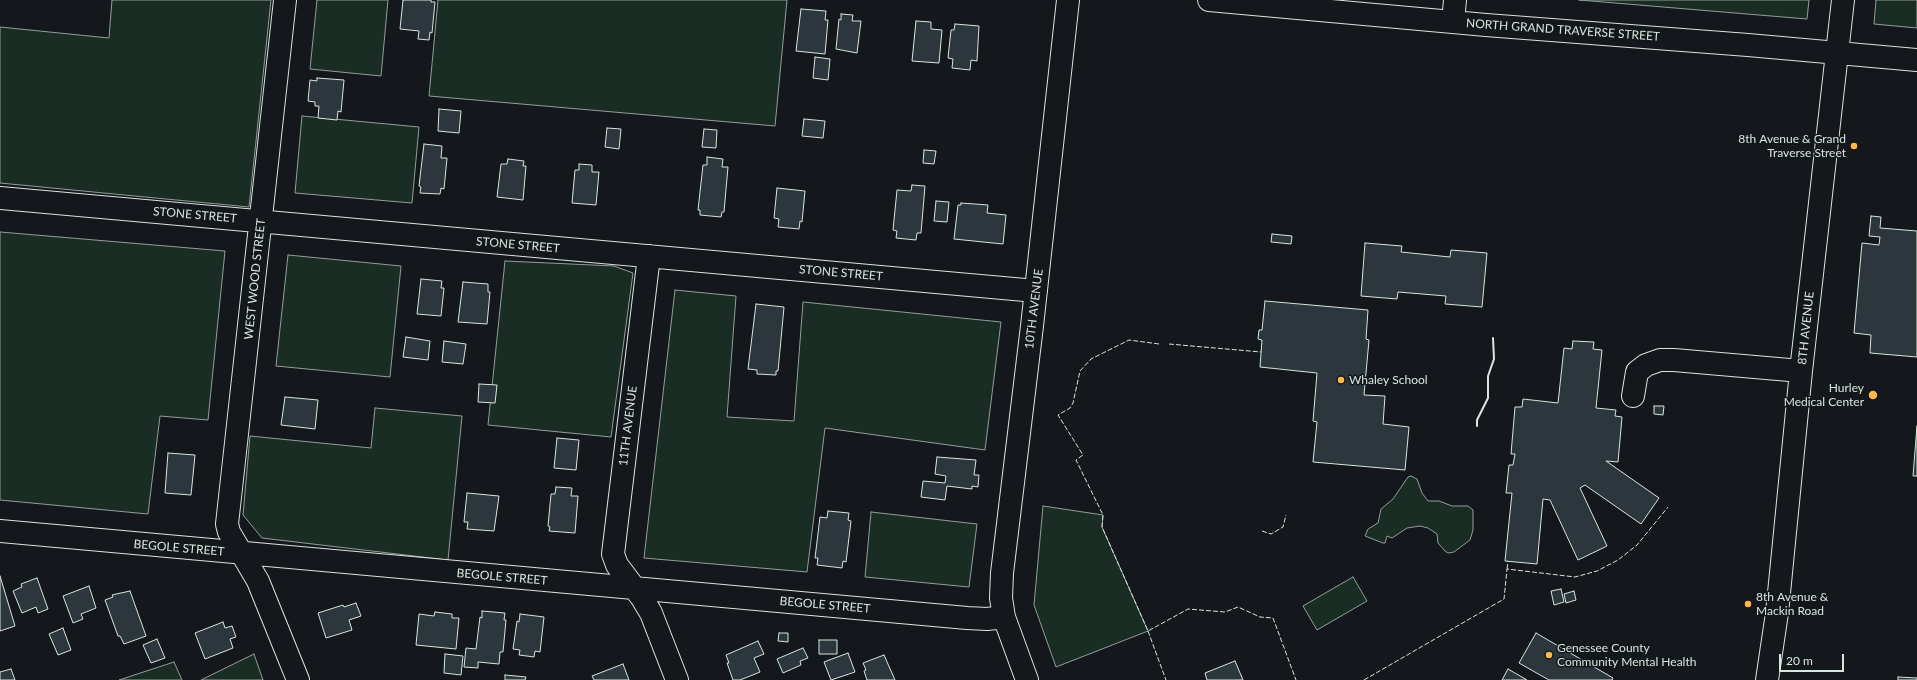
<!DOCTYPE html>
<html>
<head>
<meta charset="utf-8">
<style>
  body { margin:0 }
  #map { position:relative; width:1917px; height:680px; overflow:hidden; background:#14181c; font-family:Lato,sans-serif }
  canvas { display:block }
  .scale { position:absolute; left:1779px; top:654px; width:65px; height:18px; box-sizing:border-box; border:2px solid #d8e6dc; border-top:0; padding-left:5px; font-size:12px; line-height:14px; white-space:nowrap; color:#d8e6dc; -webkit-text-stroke:3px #14181c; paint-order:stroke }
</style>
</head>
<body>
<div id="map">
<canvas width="1917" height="680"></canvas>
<div class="scale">20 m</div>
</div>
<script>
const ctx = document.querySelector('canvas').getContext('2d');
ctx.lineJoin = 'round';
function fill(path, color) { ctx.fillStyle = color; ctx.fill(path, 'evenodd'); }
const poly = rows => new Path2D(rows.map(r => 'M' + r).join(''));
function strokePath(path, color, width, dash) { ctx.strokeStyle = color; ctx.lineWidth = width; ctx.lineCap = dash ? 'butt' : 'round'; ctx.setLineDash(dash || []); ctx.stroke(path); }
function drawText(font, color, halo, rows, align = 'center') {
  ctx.font = font + ' Lato,sans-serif'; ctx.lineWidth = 3; ctx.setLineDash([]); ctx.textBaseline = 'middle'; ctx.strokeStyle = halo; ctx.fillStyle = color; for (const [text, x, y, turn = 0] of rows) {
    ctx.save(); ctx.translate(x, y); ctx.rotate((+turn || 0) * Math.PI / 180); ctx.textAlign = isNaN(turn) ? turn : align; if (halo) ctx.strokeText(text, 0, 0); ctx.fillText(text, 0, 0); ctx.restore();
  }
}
const green = poly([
  [112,0,271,0,249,207,0,183,0,27,109,38,112,0],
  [317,0,388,0,381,76,310,69,317,0],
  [438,0,787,0,775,126,429,96,438,0],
  [1579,0,1809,0,1807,19,1579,0],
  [1876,0,1917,0,1917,28,1874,24,1876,0],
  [302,116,419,127,412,203,295,193,302,116],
  [0,232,225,251,208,420,160,416,148,514,0,500,0,232],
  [288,255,401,266,390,377,276,366,288,255],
  [505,261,614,266,633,273,611,437,488,425,505,261],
  [675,290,736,296,727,417,794,421,803,302,1001,322,985,450,825,428,807,572,644,558,675,290],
  [375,408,462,416,448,560,262,538,243,515,250,436,371,448,375,408],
  [1411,476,1417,479,1422,493,1428,501,1439,501,1452,506,1468,506,1473,510,1473,530,1470,540,1454,552,1448,553,1445,551,1438,543,1437,534,1428,528,1420,526,1407,528,1392,538,1387,536,1385,543,1383,543,1365,536,1368,529,1378,523,1381,509,1393,499,1408,477,1411,476],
  [1043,506,1103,515,1102,527,1148,631,1056,667,1034,605,1043,506],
  [871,512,977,524,969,587,865,577,871,512],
  [1353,577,1367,601,1317,630,1303,606,1353,577],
  [254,654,263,680,201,680,254,654],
  [174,662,182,680,119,680,174,662]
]);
const building = poly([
  [403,0,431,0,431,2,435,2,432,33,430,32,429,40,418,39,419,31,400,29,403,0],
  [801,9,826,11,825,20,828,20,825,54,796,51,801,9],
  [841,14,853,15,852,21,861,21,857,53,836,49,839,19,841,20,841,14],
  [916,21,931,22,931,29,942,30,939,63,912,61,916,21],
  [955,24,979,26,977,61,971,60,970,70,952,68,953,59,948,58,951,30,954,30,955,24],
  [815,57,830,59,828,80,813,78,815,57],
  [317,78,344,80,341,112,338,111,337,120,318,118,319,106,315,106,315,102,308,101,310,80,317,81,317,78],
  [439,109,461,111,459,133,438,131,439,109],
  [804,119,825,121,823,138,802,136,804,119],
  [607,128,621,129,619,149,605,147,607,128],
  [704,129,717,130,716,148,702,147,704,129],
  [424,144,442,146,441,158,447,158,444,189,441,188,440,194,420,193,421,187,419,186,424,144],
  [924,150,936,151,934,164,923,163,924,150],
  [707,157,723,159,722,167,728,167,724,212,722,212,721,217,700,215,700,210,698,210,703,165,707,165,707,157],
  [508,159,524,161,523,166,526,166,523,200,497,197,501,164,507,164,508,159],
  [579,164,592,165,592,172,599,172,596,205,572,203,575,170,579,170,579,164],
  [912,185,925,186,921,233,917,233,916,240,896,238,897,231,893,230,897,190,911,191,912,185],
  [777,188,805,191,802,222,800,221,799,229,778,227,779,219,774,218,777,188],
  [936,201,949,202,947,222,934,221,936,201],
  [961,203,988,205,987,213,1006,215,1003,244,954,239,958,205,961,205,961,203],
  [1871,216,1881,217,1880,228,1917,231,1917,357,1870,353,1871,335,1854,333,1862,243,1879,245,1880,237,1869,236,1871,216],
  [1272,234,1292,236,1291,244,1271,242,1272,234],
  [1365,243,1402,246,1401,252,1450,257,1451,250,1487,253,1482,307,1445,304,1446,296,1398,292,1397,299,1361,296,1365,243],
  [421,279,442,281,441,288,444,288,441,316,417,314,421,279],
  [463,282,488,284,488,292,490,292,487,324,458,322,463,282],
  [1265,301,1368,310,1366,339,1369,340,1364,395,1385,396,1383,424,1409,427,1405,470,1313,462,1317,422,1313,421,1317,373,1260,367,1262,340,1258,339,1259,330,1262,330,1265,301],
  [756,304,784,307,778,371,776,371,776,375,757,374,757,370,748,369,756,304],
  [406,337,430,341,428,360,403,357,406,337],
  [444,341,466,344,463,364,442,362,444,341],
  [1573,341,1594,342,1593,349,1602,350,1596,408,1616,410,1615,416,1622,417,1618,462,1606,461,1659,498,1641,524,1585,485,1580,488,1607,546,1578,560,1550,500,1543,499,1537,564,1505,561,1512,493,1506,493,1509,465,1513,465,1515,454,1511,454,1515,407,1522,407,1523,399,1558,403,1564,348,1572,349,1573,341],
  [479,384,497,385,495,403,478,402,479,384],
  [285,397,318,400,315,429,281,425,285,397],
  [1654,406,1664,406,1663,415,1654,414,1654,406],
  [1917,426,1917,476,1913,476,1917,426],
  [557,438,579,440,576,470,554,468,557,438],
  [168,453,195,455,191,495,165,493,168,453],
  [937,457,976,460,974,475,979,475,978,487,972,486,972,489,947,486,945,500,921,497,923,481,945,483,946,476,935,474,937,457],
  [556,487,572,488,571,496,578,496,575,533,549,531,550,527,548,526,551,494,555,494,556,487],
  [467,493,499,496,494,531,467,529,468,522,464,522,467,493],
  [828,511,849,513,848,520,851,521,846,562,843,561,842,568,817,565,818,558,815,558,820,517,827,518,828,511],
  [0,576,15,626,0,631,0,576],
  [37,578,48,609,38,613,36,607,22,613,13,591,22,587,21,584,37,578],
  [89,586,96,608,81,614,83,619,73,623,63,596,89,586],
  [1561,589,1564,602,1554,605,1551,591,1561,589],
  [130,591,146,636,124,644,120,636,118,636,105,600,113,597,112,595,130,591],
  [1574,591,1576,600,1566,603,1564,594,1574,591],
  [356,603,361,616,349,620,352,630,326,638,318,613,343,605,344,607,356,603],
  [482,611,505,613,504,620,506,620,503,652,500,652,499,664,478,662,478,668,464,667,466,648,476,649,480,617,482,618,482,611],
  [435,612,452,614,452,618,459,618,456,649,416,645,419,614,434,616,435,612],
  [520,614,544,617,540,652,535,651,534,657,519,655,520,650,513,649,517,621,519,622,520,614],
  [223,622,225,628,232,626,236,637,230,639,233,648,205,659,195,633,223,622],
  [63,628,71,650,58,655,49,634,63,628],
  [779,633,788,633,788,642,778,641,779,633],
  [1536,633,1613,678,1612,680,1549,680,1519,663,1536,633],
  [157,639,165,658,151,663,143,645,157,639],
  [819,640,837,640,837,654,819,654,819,640],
  [758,641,764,654,754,658,760,672,740,680,733,680,727,663,729,663,726,655,758,641],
  [803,648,808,658,800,661,801,665,783,673,777,659,803,648],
  [848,653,855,672,831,680,824,662,848,653],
  [445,654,463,656,461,675,444,673,445,654],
  [884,655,895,680,867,680,864,671,866,670,863,663,884,655],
  [1235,661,1243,680,1207,680,1205,673,1235,661],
  [623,664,629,680,594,680,592,676,623,664],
  [11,669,15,680,0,680,0,672,11,669],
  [1508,669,1527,680,1502,680,1508,669],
  [505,675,526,677,525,680,505,680,505,675],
  [1898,677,1917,678,1917,680,1898,680,1898,677]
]);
const minor = poly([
  [285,0,227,524,229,532,258,581,298,680],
  [1209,0,1486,25,1748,45,1917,60],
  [1453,22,1455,0],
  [0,198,1036,291],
  [649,256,613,554,617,565,642,598,651,613,677,680],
  [1633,396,1637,372,1646,365,1660,360,1674,360,1801,371],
  [0,531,967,618,987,619,1004,617],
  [1027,680,1004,617,1001,598,1002,573,1032,326,1068,0],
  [1767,680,1777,613,1801,371,1843,0]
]);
const fence = poly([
  [1159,344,1129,340,1091,359,1080,371,1073,403,1070,408,1058,415,1083,455,1076,460,1103,515,1102,527,1148,631,1188,609,1225,612,1238,607,1260,617,1273,618,1296,680],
  [1169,344,1261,352],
  [1262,531,1271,534,1283,527,1286,515],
  [1507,569,1508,561],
  [1148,631,1166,680],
  [1364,680,1504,599,1507,569,1575,577,1597,571,1618,560,1637,545,1668,507]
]);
const wall = poly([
  [1477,426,1477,420,1488,398,1488,376,1494,359,1493,338]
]);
const markers = [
  [1854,146,4,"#ffb74d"],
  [1341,380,4,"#ffb74d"],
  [1873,395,5,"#ffb74d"],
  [1748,604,4,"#ffb74d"],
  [1549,655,4,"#ffb74d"]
];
const streetNames = [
  ["NORTH GRAND TRAVERSE STREET",1563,30,4],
  ["STONE STREET",195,215,5],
  ["STONE STREET",518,245,5],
  ["STONE STREET",841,273,5],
  ["WEST WOOD STREET",255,279,-84],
  ["10TH AVENUE",1034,309,-83],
  ["8TH AVENUE",1806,328,-84],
  ["11TH AVENUE",628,426,-83],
  ["BEGOLE STREET",179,548,5],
  ["BEGOLE STREET",502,577,5],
  ["BEGOLE STREET",825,605,5]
];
const poiNames = [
  ["8th Avenue & Grand",1846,139,"right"],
  ["Traverse Street",1846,153,"right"],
  ["Whaley School",1349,380],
  ["Hurley",1864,388,"right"],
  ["Medical Center",1864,402,"right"],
  ["8th Avenue &",1756,597],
  ["Mackin Road",1756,611],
  ["Genessee County",1557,648],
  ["Community Mental Health",1557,662]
];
fill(green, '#1a2d24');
strokePath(green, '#939e99', 1);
fill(building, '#2c363c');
strokePath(building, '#d8e6dc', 1);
strokePath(minor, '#d8e6dc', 24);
strokePath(minor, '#14181c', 22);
strokePath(fence, '#d8e6dc', 1, [5, 2]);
strokePath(wall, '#d8e6dc', 2);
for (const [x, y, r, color] of markers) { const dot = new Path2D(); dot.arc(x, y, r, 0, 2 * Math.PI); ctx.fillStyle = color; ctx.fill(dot); strokePath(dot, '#14181c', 1.5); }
drawText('12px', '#d8e6dc', '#14181c', streetNames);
drawText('12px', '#d8e6dc', '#14181c', poiNames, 'left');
</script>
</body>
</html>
